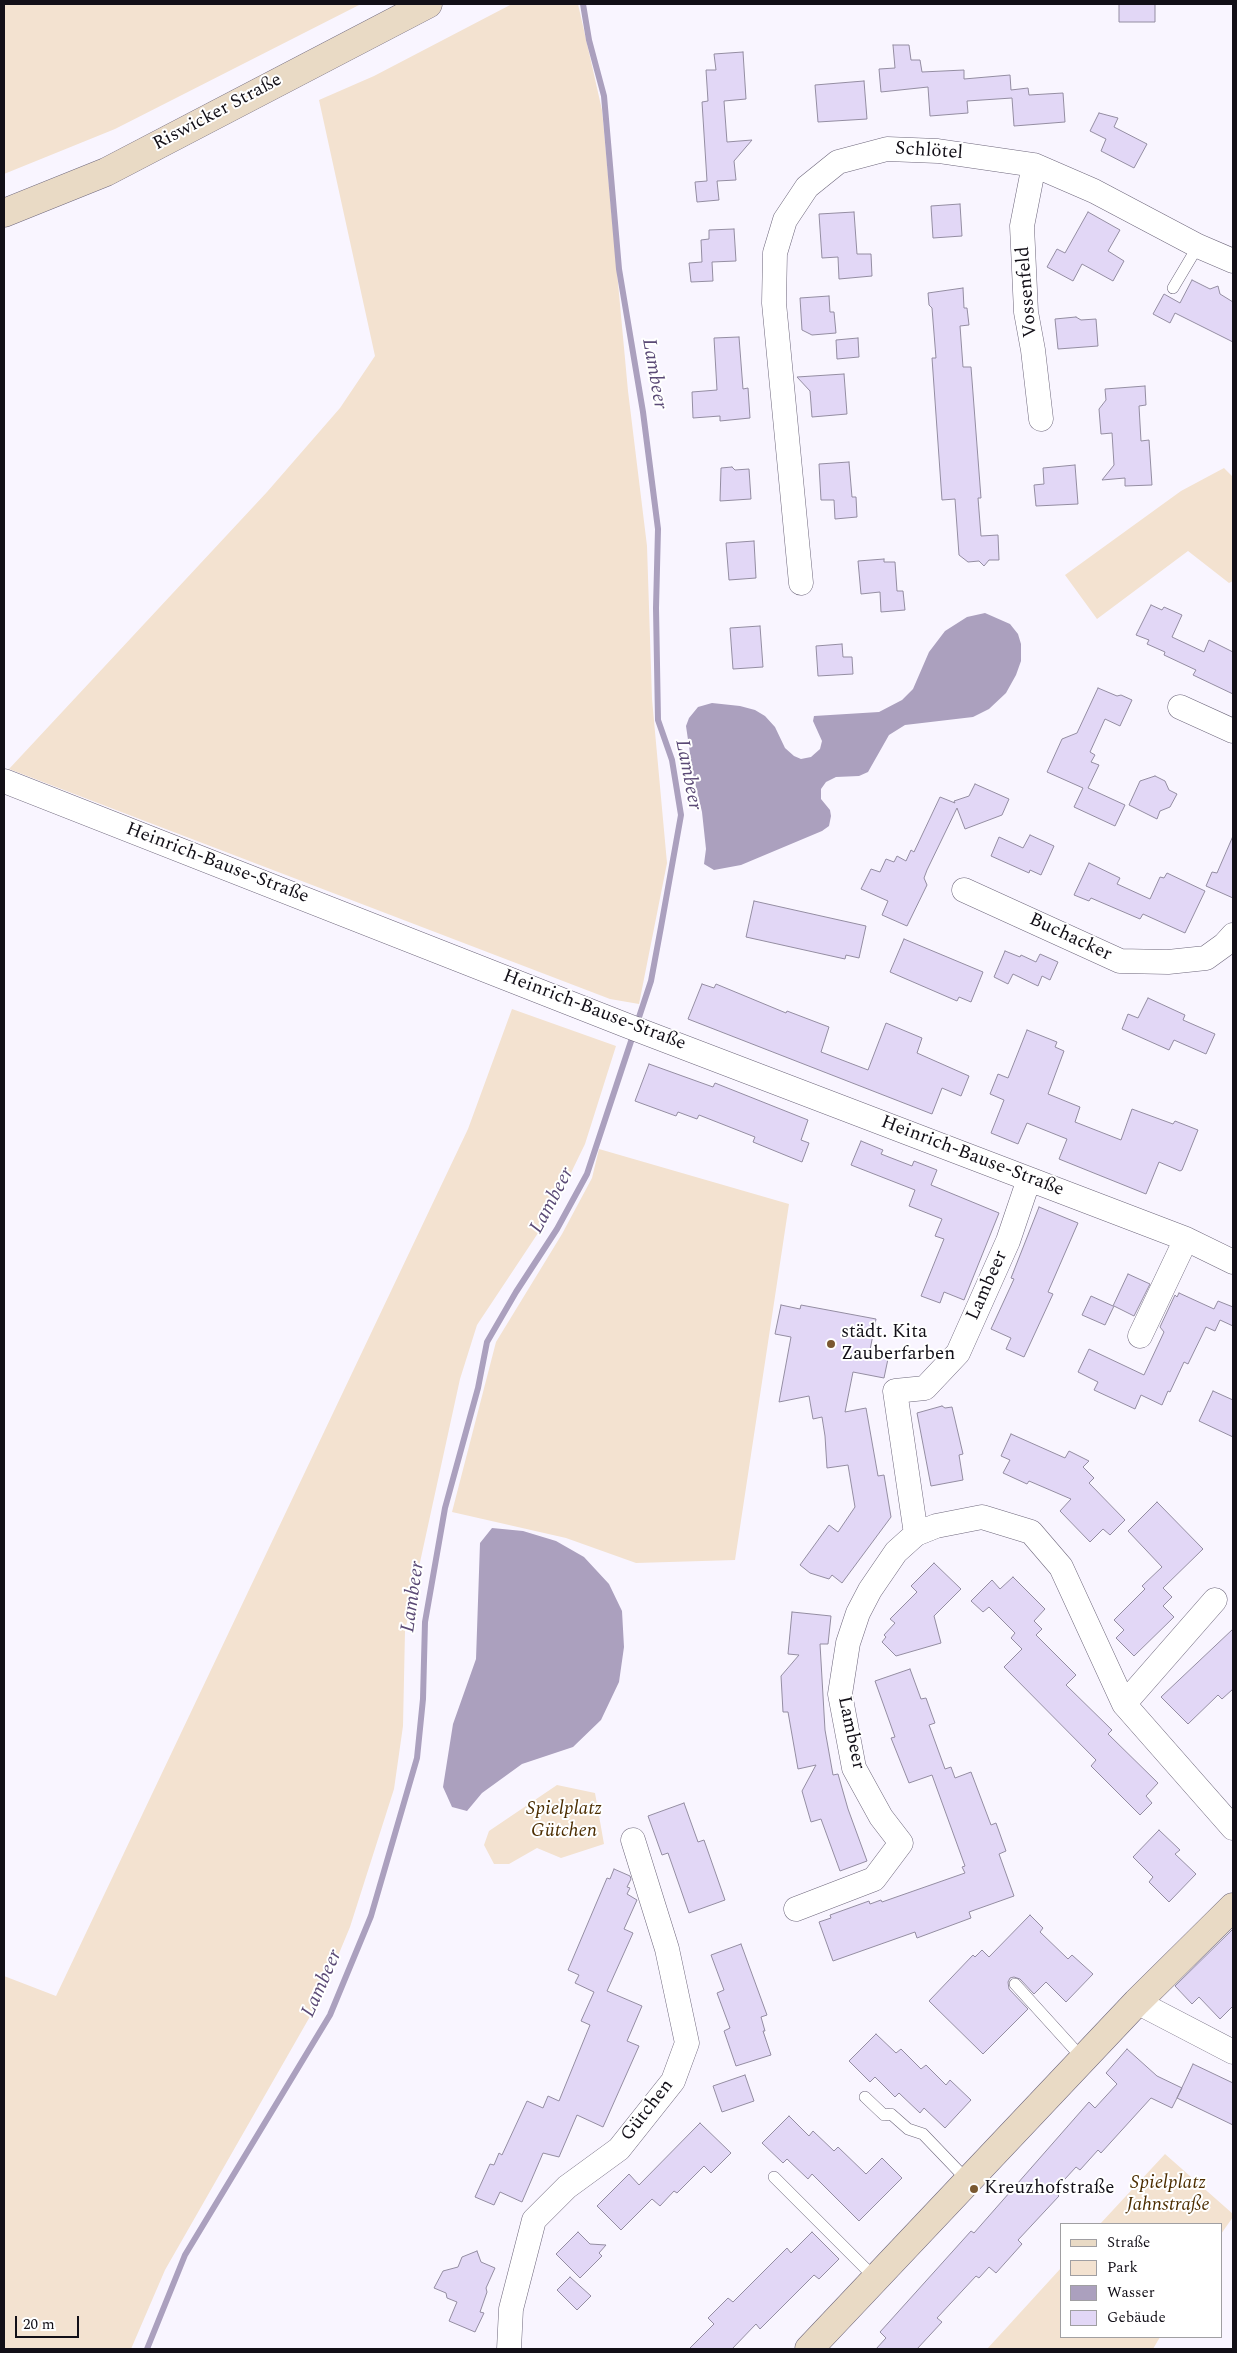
<!DOCTYPE html>
<html>
<head>
<meta charset="utf-8">
<style>
  body { margin:0 }
  #map { position:relative; width:1237px; height:2353px; overflow:hidden; background:#f9f5ff; font-family:Spectral,serif }
  canvas { display:block }
  .frame { position:absolute; inset:0; border:5px solid #120f17; pointer-events:none }
  .legend { position:absolute; left:1060px; top:2223px; width:162px; height:115px; box-sizing:border-box; background:#fff; border:1px solid #a09fa2; margin:0; padding:6px 9px; list-style:none; font-size:15px; color:#120f17 }
  .legend li { display:flex; align-items:center; gap:10px; height:25px }
  .legend b { width:25px; border:1px solid #a09fa2 }
  .scale { position:absolute; left:15px; top:2316px; width:64px; height:22px; box-sizing:border-box; border:2px solid #120f17; border-top:0; padding-left:6px; font-size:15px; line-height:18px; white-space:nowrap; color:#120f17; -webkit-text-stroke:4px #fff; paint-order:stroke }
</style>
</head>
<body>
<div id="map">
<canvas width="1237" height="2353"></canvas>
<div class="frame"></div>
<ul class="legend">
<li><b style="height:6px;background:#e9dac5"></b>Straße</li>
<li><b style="height:14px;background:#f3e2d0"></b>Park</li>
<li><b style="height:14px;background:#aba0be"></b>Wasser</li>
<li><b style="height:14px;background:#e2d7f6"></b>Gebäude</li>
</ul>
<div class="scale">20 m</div>
</div>
<script>
const ctx = document.querySelector('canvas').getContext('2d');
ctx.lineJoin = 'round';
function fill(path, color) { ctx.fillStyle = color; ctx.fill(path, 'evenodd'); }
const poly = rows => new Path2D(rows.map(r => 'M' + r).join(''));
function strokePath(path, color, width, dash) { ctx.strokeStyle = color; ctx.lineWidth = width; ctx.lineCap = dash ? 'butt' : 'round'; ctx.setLineDash(dash || []); ctx.stroke(path); }
function drawText(font, color, halo, rows, align = 'center') {
  ctx.font = font + ' Spectral,serif'; ctx.lineWidth = 4; ctx.setLineDash([]); ctx.textBaseline = 'middle'; ctx.strokeStyle = halo; ctx.fillStyle = color; for (const [text, x, y, turn = 0] of rows) {
    ctx.save(); ctx.translate(x, y); ctx.rotate((+turn || 0) * Math.PI / 180); ctx.textAlign = isNaN(turn) ? turn : align; if (halo) ctx.strokeText(text, 0, 0); ctx.fillText(text, 0, 0); ctx.restore();
  }
}
const green = poly([
  [4,4,361,4,115,129,4,174],
  [512,4,578,4,602,110,628,391,647,546,652,699,667,863,639,1004,610,999,9,769,267,492,340,408,375,356,319,100,374,76],
  [1224,468,1233,477,1233,581,1229,583,1188,551,1097,619,1065,575,1181,491],
  [512,1009,616,1046,585,1144,552,1212,477,1325,460,1379,405,1631,403,1726,394,1789,350,1927,320,1999,165,2270,131,2349,4,2349,4,1976,56,1996,468,1129],
  [599,1149,789,1204,735,1560,636,1563,566,1538,452,1512,496,1342,562,1234,592,1178],
  [557,1785,595,1793,604,1844,561,1858,537,1848,509,1864,494,1864,484,1845,489,1831],
  [1165,2154,1233,2214,1233,2217,1221,2234,1221,2224,1100,2224],
  [1061,2268,1061,2337,1160,2337,1153,2349,987,2349]
]);
const water = poly([
  [985,613,1010,624,1018,634,1021,644,1021,661,1016,675,1006,693,989,709,973,717,905,725,889,735,868,772,859,776,836,777,826,782,821,789,821,799,830,810,831,816,829,826,822,831,741,865,714,870,704,864,706,849,702,812,693,774,686,726,689,718,698,707,712,703,740,706,755,710,765,716,775,727,785,748,794,756,801,759,811,757,820,749,822,741,813,721,814,716,879,712,902,700,913,689,929,652,945,631,967,617],
  [492,1528,523,1531,556,1541,584,1557,609,1584,622,1611,624,1647,619,1682,601,1720,573,1747,522,1764,482,1793,467,1811,452,1807,443,1787,453,1724,476,1659,480,1543]
]);
const stream = poly([
  [147,2349,185,2255,330,2015,371,1916,417,1758,423,1699,425,1622,445,1508,478,1388,487,1342,516,1292,557,1229,587,1174,651,981,661,927,681,815,672,760,658,720,656,608,658,529,643,412,619,269,604,96,589,40,583,4]
]);
const building = poly([
  [1119,4,1155,4,1155,22,1119,22,1119,4],
  [893,45,909,45,911,60,920,60,922,72,964,70,964,79,1010,75,1011,90,1028,88,1029,95,1063,93,1065,122,1014,126,1012,98,967,101,968,113,930,116,928,87,881,92,879,69,895,68,893,45],
  [743,52,746,99,724,101,727,142,752,140,734,161,736,180,717,181,719,200,697,202,695,182,707,181,702,102,708,101,706,70,716,70,714,54,743,52],
  [864,81,867,119,818,122,815,85,864,81],
  [1099,113,1118,118,1114,127,1147,144,1134,168,1101,151,1106,139,1090,131,1099,113],
  [960,204,962,236,933,238,931,206,960,204],
  [854,212,857,254,871,254,872,276,839,279,838,257,822,258,819,214,854,212],
  [1088,212,1120,230,1108,251,1124,261,1113,281,1082,264,1073,281,1047,267,1057,249,1065,253,1088,212],
  [734,229,736,261,712,262,713,281,691,282,689,263,702,262,701,240,709,239,709,230,734,229],
  [1192,280,1210,289,1218,286,1220,294,1233,302,1233,342,1175,313,1170,323,1153,314,1164,294,1180,303,1192,280],
  [963,288,964,308,967,308,969,325,960,326,963,367,971,367,981,498,978,498,981,536,998,535,999,560,989,560,984,566,979,561,968,562,959,555,955,499,942,500,932,358,936,358,932,308,929,305,928,293,963,288],
  [829,296,830,312,834,312,836,333,812,335,802,330,800,298,829,296],
  [1076,317,1081,320,1096,319,1098,346,1058,349,1055,319,1076,317],
  [739,337,743,389,748,388,750,418,720,421,720,416,693,418,692,392,717,390,714,338,739,337],
  [858,338,859,357,837,359,836,340,858,338],
  [844,374,847,414,812,417,810,391,797,377,844,374],
  [1145,386,1146,405,1139,406,1141,441,1149,440,1152,485,1125,486,1125,478,1102,480,1114,465,1112,433,1101,434,1099,409,1106,400,1105,389,1145,386],
  [849,462,852,497,856,497,857,517,835,519,834,500,821,500,819,464,849,462],
  [1075,465,1078,504,1036,506,1034,485,1044,484,1043,468,1075,465],
  [732,467,735,470,749,469,751,499,720,501,721,468,732,467],
  [754,541,756,578,729,580,726,543,754,541],
  [884,559,884,562,895,562,897,591,903,591,905,610,881,612,880,592,861,594,858,561,884,559],
  [1151,605,1162,610,1164,607,1182,615,1172,637,1204,652,1209,640,1233,652,1233,694,1193,675,1196,670,1164,655,1165,652,1147,644,1149,640,1136,635,1151,605],
  [760,626,763,667,733,669,730,628,760,626],
  [842,644,843,657,852,657,853,674,818,676,816,646,842,644],
  [1098,688,1117,696,1121,695,1132,700,1120,726,1105,719,1090,752,1095,755,1091,762,1099,765,1088,788,1125,805,1115,826,1074,807,1083,788,1047,772,1062,739,1077,733,1098,688],
  [1155,776,1165,781,1169,790,1177,794,1170,807,1160,811,1157,819,1129,805,1140,781,1155,776],
  [975,784,1009,799,1002,815,965,829,957,808,927,870,924,878,927,885,907,926,882,915,888,901,861,889,871,869,880,872,886,859,894,862,897,856,906,861,911,850,914,852,940,797,955,803,954,801,969,796,975,784],
  [1030,835,1054,846,1041,875,1030,870,1029,873,991,856,999,837,1023,848,1030,835],
  [1233,836,1233,898,1206,886,1212,872,1217,873,1233,836],
  [1089,863,1120,878,1117,884,1150,899,1160,877,1164,878,1167,873,1205,891,1185,933,1143,914,1140,919,1091,898,1089,901,1074,895,1089,863],
  [754,901,866,926,859,958,846,955,845,959,746,937,754,901],
  [904,939,983,972,971,1002,959,997,957,1001,890,972,904,939],
  [1005,951,1020,957,1021,955,1036,962,1040,954,1058,962,1050,980,1042,976,1038,986,1013,974,1008,984,994,977,1005,951],
  [702,984,714,988,716,984,786,1013,787,1011,829,1027,821,1052,868,1070,886,1023,922,1038,917,1053,969,1076,961,1096,942,1088,932,1114,688,1019,702,984],
  [1148,998,1185,1015,1183,1020,1215,1034,1206,1054,1174,1040,1169,1050,1122,1029,1128,1014,1138,1018,1148,998],
  [1027,1030,1057,1042,1055,1047,1064,1051,1048,1094,1080,1107,1075,1122,1121,1140,1132,1109,1173,1124,1175,1121,1198,1130,1182,1170,1180,1171,1159,1162,1146,1194,1059,1159,1067,1139,1027,1123,1018,1144,991,1133,1004,1100,990,1094,998,1074,1008,1078,1027,1030],
  [649,1064,713,1087,715,1083,808,1120,801,1140,809,1143,802,1162,753,1142,755,1137,699,1115,697,1119,678,1112,676,1116,635,1101,649,1064],
  [861,1141,883,1150,881,1154,912,1166,914,1161,937,1170,931,1185,999,1213,964,1300,944,1292,940,1303,921,1296,944,1239,935,1236,942,1219,909,1206,915,1190,851,1165,861,1141],
  [1039,1207,1078,1223,1048,1292,1053,1294,1024,1357,1006,1349,1011,1338,991,1329,1014,1279,1011,1278,1039,1207],
  [1128,1274,1150,1284,1134,1316,1114,1306,1105,1325,1082,1315,1091,1296,1113,1306,1128,1274],
  [1179,1293,1214,1309,1218,1301,1233,1307,1233,1326,1220,1320,1215,1331,1206,1327,1188,1364,1184,1362,1170,1392,1168,1391,1162,1405,1141,1395,1135,1409,1094,1390,1098,1382,1078,1372,1089,1349,1144,1375,1164,1332,1160,1327,1175,1295,1177,1297,1179,1293],
  [781,1305,800,1309,801,1305,876,1319,870,1350,889,1354,884,1378,853,1372,845,1412,866,1408,878,1476,884,1475,891,1517,842,1583,832,1575,829,1579,810,1573,800,1565,829,1525,838,1532,855,1507,848,1465,827,1468,825,1436,822,1417,813,1419,809,1396,779,1402,791,1337,775,1334,781,1305],
  [1213,1391,1233,1400,1233,1437,1199,1421,1213,1391],
  [942,1406,945,1408,952,1407,963,1454,959,1455,963,1480,931,1486,917,1413,942,1406],
  [1011,1434,1065,1458,1069,1451,1089,1461,1083,1467,1094,1478,1089,1483,1125,1520,1110,1535,1103,1529,1090,1542,1060,1511,1071,1499,1029,1481,1027,1484,1003,1473,1010,1460,1001,1456,1011,1434],
  [1157,1502,1203,1549,1163,1588,1172,1597,1163,1606,1174,1617,1134,1656,1116,1638,1124,1630,1114,1620,1145,1589,1142,1586,1162,1567,1128,1531,1157,1502],
  [934,1563,961,1589,934,1616,941,1643,896,1656,882,1642,886,1637,884,1635,895,1623,890,1619,917,1592,911,1586,934,1563],
  [1013,1577,1045,1609,1034,1621,1042,1629,1036,1635,1076,1675,1066,1685,1112,1730,1108,1734,1158,1783,1146,1796,1152,1803,1140,1815,1091,1766,1096,1760,1004,1667,1022,1649,1011,1638,1015,1633,989,1607,983,1612,971,1601,992,1580,1000,1589,1013,1577],
  [792,1612,831,1616,828,1644,820,1644,825,1730,833,1775,838,1774,848,1809,867,1861,840,1871,821,1819,811,1822,802,1791,816,1765,798,1769,788,1712,783,1712,781,1676,799,1655,788,1654,792,1612],
  [1233,1629,1233,1689,1222,1699,1218,1695,1188,1724,1161,1697,1233,1629],
  [910,1669,921,1699,926,1698,935,1723,929,1725,945,1769,951,1767,955,1778,971,1772,991,1825,996,1823,1006,1851,999,1854,1014,1896,969,1912,971,1918,917,1938,915,1932,833,1961,819,1922,831,1918,830,1915,869,1901,870,1904,881,1900,882,1902,965,1873,962,1867,965,1866,932,1775,909,1783,891,1738,895,1737,875,1681,910,1669],
  [684,1803,698,1842,704,1840,725,1900,689,1913,668,1853,662,1855,648,1816,684,1803],
  [1159,1830,1180,1850,1175,1854,1196,1874,1169,1902,1149,1882,1153,1877,1133,1857,1159,1830],
  [614,1869,630,1876,631,1879,627,1887,630,1888,627,1894,637,1900,624,1929,633,1933,607,1991,642,2006,627,2041,639,2046,603,2127,577,2115,559,2157,543,2153,522,2202,500,2192,494,2205,475,2197,490,2164,494,2165,499,2153,502,2155,527,2101,543,2108,548,2096,559,2101,590,2025,581,2021,594,1992,575,1983,579,1975,568,1970,607,1878,610,1879,614,1869],
  [1030,1915,1043,1928,1040,1932,1068,1959,1072,1955,1093,1974,1066,2002,1046,1982,1034,1994,1020,1979,1014,1977,1010,1978,1008,1982,1009,1989,1028,2009,983,2054,929,2001,973,1955,975,1957,982,1950,989,1957,1030,1915],
  [1233,1929,1233,2006,1220,2019,1199,1997,1192,2004,1175,1986,1233,1929],
  [741,1944,767,2015,761,2017,765,2031,763,2031,771,2055,736,2066,724,2031,730,2028,717,1993,724,1990,711,1955,741,1944],
  [876,2034,896,2053,901,2049,921,2069,926,2065,946,2085,950,2080,971,2100,945,2128,924,2108,920,2113,899,2093,895,2097,875,2077,870,2082,849,2061,876,2034],
  [1127,2049,1157,2076,1182,2088,1172,2108,1151,2098,1101,2153,1098,2150,1080,2170,1076,2167,1054,2191,1059,2196,1018,2240,1022,2244,996,2273,989,2267,979,2278,976,2276,937,2318,942,2322,917,2349,876,2349,886,2338,880,2332,971,2231,974,2233,1089,2102,1095,2108,1117,2084,1106,2073,1127,2049],
  [1193,2064,1233,2083,1233,2125,1177,2098,1193,2064],
  [745,2075,754,2101,722,2112,713,2086,745,2075],
  [789,2116,809,2136,813,2131,834,2151,838,2147,866,2174,882,2158,902,2178,859,2221,812,2174,808,2179,787,2159,783,2163,762,2143,789,2116],
  [700,2123,731,2153,711,2173,704,2166,677,2193,674,2191,660,2206,652,2199,621,2230,597,2206,629,2174,639,2185,700,2123],
  [578,2232,590,2244,606,2245,599,2253,602,2256,580,2278,556,2254,578,2232],
  [812,2232,839,2259,819,2279,814,2275,760,2329,756,2324,732,2349,689,2349,714,2324,708,2318,728,2298,733,2302,787,2248,791,2253,812,2232],
  [477,2251,481,2262,495,2268,486,2288,487,2292,480,2312,484,2313,475,2332,449,2321,457,2302,447,2298,446,2293,434,2288,443,2271,458,2267,462,2257,477,2251],
  [570,2277,591,2296,577,2310,557,2290,570,2277]
]);
const lane = poly([
  [1173,288,1198,246],
  [1015,1984,1083,2059],
  [865,2097,884,2115,891,2114,908,2129,923,2134,968,2181],
  [774,2177,876,2279]
]);
const street = poly([
  [1034,165,1022,226,1026,312,1033,350,1041,419],
  [801,583,774,303,775,253,785,220,807,187,838,162,887,149,938,151,1034,165,1094,191,1198,246,1233,261],
  [1180,707,1233,731],
  [4,781,628,1026,1186,1239,1233,1262],
  [964,890,1120,961,1168,962,1206,958,1224,945,1233,935],
  [1140,1336,1186,1239],
  [916,1534,895,1391,925,1388,958,1353,1008,1241,1029,1179],
  [1124,1704,1215,1600],
  [796,1909,874,1879,901,1843,881,1817,854,1768,840,1694,848,1643,858,1613,870,1590,896,1552,916,1534,936,1526,982,1517,1031,1532,1061,1567,1124,1704,1233,1828],
  [1137,2002,1233,2052],
  [509,2349,511,2309,534,2220,567,2187,619,2149,673,2081,687,2043,667,1949,633,1840]
]);
const secondary = poly([
  [4,213,106,172,428,4],
  [809,2349,1137,2002,1233,1907]
]);
const markers = [
  [831,1344,5,"#7a5830"],
  [974,2189,5,"#7a5830"]
];
const streetNames = [
  ["Riswicker Straße",218,113,-28],
  ["Schlötel",929,152,4],
  ["Vossenfeld",1028,292,-95],
  ["Heinrich-Bause-Straße",217,864,21],
  ["Buchacker",1070,938,25],
  ["Heinrich-Bause-Straße",594,1011,21],
  ["Heinrich-Bause-Straße",972,1157,21],
  ["Lambeer",988,1286,-66],
  ["Lambeer",850,1733,78],
  ["Gütchen",648,2111,-52]
];
const poiNames = [
  ["städt. Kita",841,1333],
  ["Zauberfarben",841,1355],
  ["Kreuzhofstraße",984,2189]
];
const parkNames = [
  ["Spielplatz",564,1810],
  ["Gütchen",564,1832],
  ["Spielplatz",1168,2184],
  ["Jahnstraße",1168,2206]
];
const waterNames = [
  ["Lambeer",653,374,80],
  ["Lambeer",687,775,79],
  ["Lambeer",553,1201,-62],
  ["Lambeer",414,1597,-82],
  ["Lambeer",323,1984,-66]
];
fill(green, '#f3e2d0');
fill(water, '#aba0be');
strokePath(stream, '#aba0be', 6);
fill(building, '#e2d7f6');
strokePath(building, '#948da2', 1);
strokePath(lane, '#6e677c', 12);
strokePath(street, '#6e677c', 25);
strokePath(secondary, '#6e677c', 29);
strokePath(lane, '#fff', 11);
strokePath(street, '#fff', 24);
strokePath(secondary, '#e9dac5', 28);
for (const [x, y, r, color] of markers) { const dot = new Path2D(); dot.arc(x, y, r, 0, 2 * Math.PI); ctx.fillStyle = color; ctx.fill(dot); strokePath(dot, '#fff', 2); }
drawText('19px', '#120f17', '#fff', streetNames);
drawText('19px', '#120f17', '#fff', poiNames, 'left');
drawText('italic 19px', '#4c2d00', '#fff', parkNames);
drawText('italic 20px', '#5a4975', '#fff', waterNames);
</script>
</body>
</html>
